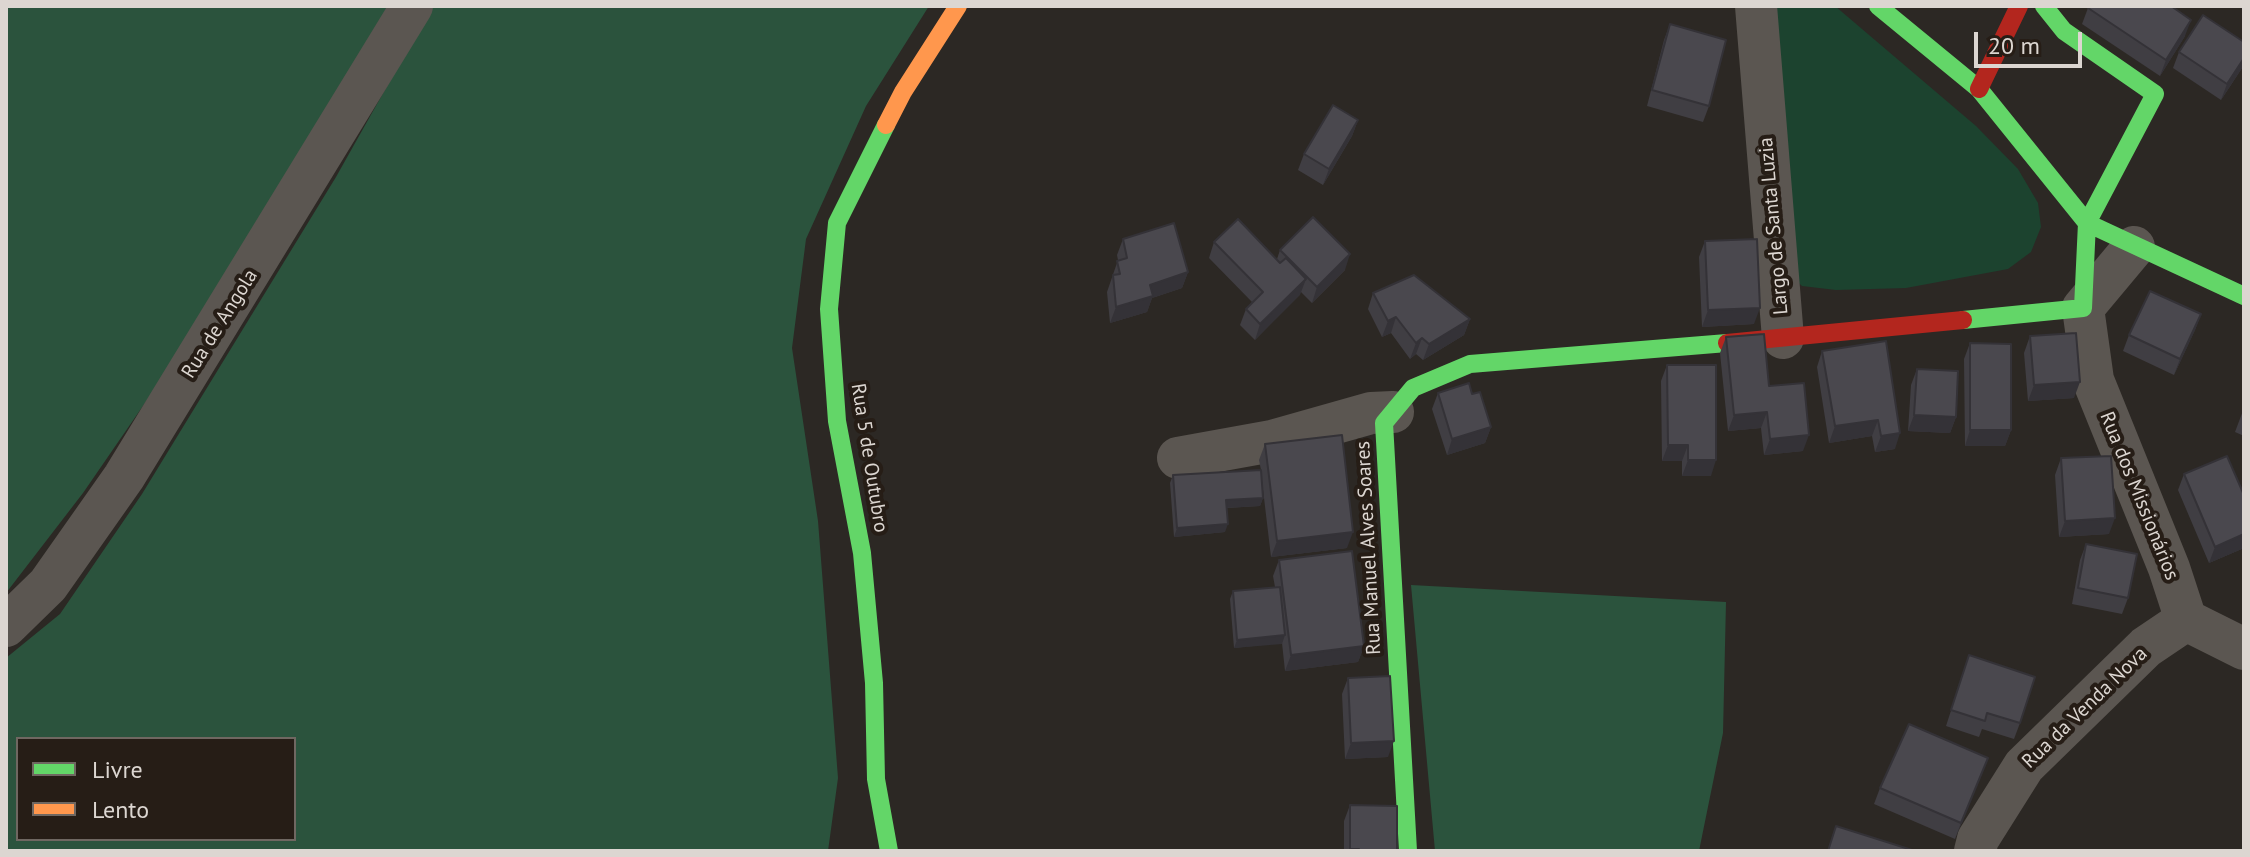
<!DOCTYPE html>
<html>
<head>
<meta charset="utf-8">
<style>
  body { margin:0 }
  #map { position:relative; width:2250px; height:857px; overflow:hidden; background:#2c2824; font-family:"PT Sans",sans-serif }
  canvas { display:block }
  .frame { position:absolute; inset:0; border:8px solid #dcd6d1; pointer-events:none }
  .legend { position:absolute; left:16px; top:737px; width:280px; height:104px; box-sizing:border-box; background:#261d16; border:2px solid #6f6761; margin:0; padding:10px 14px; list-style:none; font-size:24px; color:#dcd6d1 }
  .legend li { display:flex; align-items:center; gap:16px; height:40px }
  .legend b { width:40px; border:2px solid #6f6761 }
  .scale { position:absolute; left:1974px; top:32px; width:108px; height:36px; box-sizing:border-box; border:4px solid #dcd6d1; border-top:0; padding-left:10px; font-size:24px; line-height:28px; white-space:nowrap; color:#dcd6d1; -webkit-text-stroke:6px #261d16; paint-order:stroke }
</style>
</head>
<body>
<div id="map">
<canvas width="2250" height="857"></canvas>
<div class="frame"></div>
<ul class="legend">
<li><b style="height:10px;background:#63d668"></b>Livre</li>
<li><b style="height:10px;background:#ff974d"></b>Lento</li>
</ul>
<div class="scale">20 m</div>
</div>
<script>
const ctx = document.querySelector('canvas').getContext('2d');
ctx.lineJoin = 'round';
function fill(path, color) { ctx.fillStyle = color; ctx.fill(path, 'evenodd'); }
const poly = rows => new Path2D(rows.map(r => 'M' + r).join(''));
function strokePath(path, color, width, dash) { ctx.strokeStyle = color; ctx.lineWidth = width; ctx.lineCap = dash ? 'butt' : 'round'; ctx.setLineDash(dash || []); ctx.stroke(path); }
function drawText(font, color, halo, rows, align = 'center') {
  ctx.font = font + ' "PT Sans",sans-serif'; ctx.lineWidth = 8; ctx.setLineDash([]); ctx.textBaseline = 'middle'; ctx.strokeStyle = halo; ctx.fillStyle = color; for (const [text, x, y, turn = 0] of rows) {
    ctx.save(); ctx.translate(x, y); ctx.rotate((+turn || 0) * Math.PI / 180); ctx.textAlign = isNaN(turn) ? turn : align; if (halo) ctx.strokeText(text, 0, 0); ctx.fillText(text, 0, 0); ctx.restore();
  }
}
const green = poly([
  [1763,6,1835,6,1976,126,2018,169,2038,203,2041,227,2031,252,2008,269,1906,288,1836,290,1802,286,1785,270]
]);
const forest = poly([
  [6,6,390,6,198,326,83,493,6,593],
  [432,6,929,6,866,106,806,239,792,348,818,521,838,778,828,851,6,851,6,658,60,614,142,494,336,177],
  [18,739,294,739,294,839,18,839],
  [1411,585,1726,602,1723,733,1699,851,1435,851]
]);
const street = poly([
  [1756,6,1783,338],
  [2134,247,2083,308,2093,380,2169,568,2186,620,2244,649],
  [1178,458,1272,441,1371,413,1393,412],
  [6,626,48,585,124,477,412,6],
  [1975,851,1978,839,2024,766,2146,647,2186,620]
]);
const fast = poly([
  [1878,6,1979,89,2087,223,2244,296],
  [886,125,837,223,829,309,837,421,862,553,874,683,876,779,889,851],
  [1963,320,2083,308,2087,223,2155,94,2064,31,2044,6],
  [1408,851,1384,423,1413,388,1470,364,1727,343]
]);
const slow = poly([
  [886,125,903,92,958,6]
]);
const jam = poly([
  [1979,89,2019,6],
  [1727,343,1963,320]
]);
const wall = poly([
  [2088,8,2185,36,2160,76,2082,24],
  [1670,24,1709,106,1703,122,1647,106,1664,40],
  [2244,42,2244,65,2221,100,2173,68,2179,52],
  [1358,120,1352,136,1323,185,1298,170,1304,154],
  [1123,239,1188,272,1182,288,1152,298,1147,312,1110,323,1107,292,1118,260,1117,255],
  [1705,241,1754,324,1702,327,1699,257],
  [1214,242,1277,259,1280,250,1345,270,1312,303,1301,292,1255,340,1240,325,1246,309,1252,302,1209,258],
  [1373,293,1470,319,1464,335,1423,360,1416,354,1410,359,1391,333,1382,337,1368,309],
  [2201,314,2195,330,2174,375,2123,351,2129,335],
  [2030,336,2074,398,2028,401,2024,353],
  [1726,337,1769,386,1803,451,1764,455,1761,428,1728,431,1720,353],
  [1886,341,1895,449,1875,452,1872,436,1829,443,1817,367,1822,351],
  [1970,343,2011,430,2005,446,1965,446,1964,359],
  [1667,365,1711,476,1682,476,1682,461,1662,461,1661,381],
  [1917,369,1956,417,1950,433,1908,431,1911,385],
  [1438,393,1472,394,1491,427,1485,443,1447,455,1432,409],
  [2244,408,2244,436,2235,432],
  [1265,444,1347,548,1271,557,1262,481,1263,498,1260,506,1227,508,1225,532,1174,537,1170,483,1173,475,1261,470,1259,460],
  [2061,458,2109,534,2059,537,2055,475],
  [2184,474,2244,495,2244,548,2209,563,2178,490],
  [2086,544,2128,598,2122,614,2072,604,2080,560],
  [1279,560,1364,646,1358,662,1285,671,1282,643,1234,648,1230,599,1233,591,1275,587,1273,576],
  [1969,655,2020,723,2014,739,1982,729,1979,737,1946,726],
  [1348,678,1388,757,1345,759,1342,694],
  [1988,758,1955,839,1874,804,1880,788],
  [1350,805,1397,851,1344,851,1344,821]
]);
const shadedWall = poly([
  [2191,20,2185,36,2160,76,2166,60],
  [2244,58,2244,65,2221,100,2227,84],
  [1358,120,1352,136,1323,185,1329,169],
  [1350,254,1345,270,1312,303,1317,287],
  [1188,272,1182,288,1152,298,1147,312,1110,323,1116,307,1150,285],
  [1306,279,1300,295,1255,340,1260,324],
  [1760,308,1754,324,1702,327,1708,310],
  [2201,314,2195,330,2174,375,2180,359],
  [1396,317,1391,333,1382,337,1388,321],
  [1470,319,1464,335,1423,360,1429,344],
  [1422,338,1416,354,1410,359,1416,343],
  [2080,382,2074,398,2028,401,2034,385],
  [1767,412,1761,428,1728,431,1734,415],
  [1914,415,1956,417,1950,433,1908,431],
  [1878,420,1872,436,1829,443,1835,426],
  [1491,427,1485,443,1447,455,1452,439],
  [1970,430,2011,430,2005,446,1965,446],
  [1900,433,1895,449,1875,452,1881,436],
  [1809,435,1803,451,1764,455,1770,439],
  [1668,445,1688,445,1682,461,1662,461],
  [1688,460,1716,460,1711,476,1682,476],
  [1263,498,1260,506,1223,508,1226,500],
  [2115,518,2109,534,2059,537,2065,521],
  [1228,524,1225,532,1174,537,1177,528],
  [1353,532,1347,548,1271,557,1277,541],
  [2244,534,2244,548,2209,563,2215,547],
  [1285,635,1282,644,1234,648,1237,640],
  [1364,646,1358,662,1285,671,1291,655],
  [1394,741,1388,757,1345,759,1351,743],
  [1988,758,1982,774,1955,839,1961,823]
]);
const building = poly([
  [2090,6,2171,6,2191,20,2166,60,2088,8,2090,6],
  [2203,15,2244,42,2244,58,2227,84,2179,52,2203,15],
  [1670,24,1726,40,1709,106,1652,90,1670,24],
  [1333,105,1358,120,1329,169,1304,154,1333,105],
  [1313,217,1350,254,1317,287,1280,250,1313,217],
  [1238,219,1280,263,1286,258,1306,279,1260,324,1246,309,1263,292,1214,242,1238,219],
  [1174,223,1188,272,1150,285,1153,296,1116,307,1113,275,1120,274,1117,261,1127,258,1123,239,1174,223],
  [1757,239,1760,308,1708,310,1705,241,1757,239],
  [1414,275,1470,319,1429,344,1422,338,1416,343,1396,317,1388,321,1373,293,1414,275],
  [2150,291,2201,314,2180,359,2129,335,2150,291],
  [2076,333,2080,382,2034,385,2030,336,2076,333],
  [1764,334,1769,386,1804,383,1809,435,1770,439,1767,412,1734,415,1726,337,1764,334],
  [1886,341,1900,433,1881,436,1878,420,1835,426,1822,351,1886,341],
  [1970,343,2011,344,2011,430,1970,430,1970,343],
  [1667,365,1716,365,1716,460,1688,460,1688,445,1668,445,1667,365],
  [1917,369,1958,371,1956,417,1914,415,1917,369],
  [1469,383,1472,394,1480,392,1491,427,1452,439,1438,393,1469,383],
  [1342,435,1353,532,1277,541,1265,444,1342,435],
  [2111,456,2115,518,2065,521,2061,458,2111,456],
  [2227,456,2244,495,2244,534,2215,547,2184,474,2227,456],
  [1261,470,1263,498,1226,500,1228,524,1177,528,1173,475,1261,470],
  [2086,544,2137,554,2128,598,2078,588,2086,544],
  [1352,551,1364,646,1291,655,1279,560,1352,551],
  [1280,587,1285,635,1237,640,1233,591,1280,587],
  [1969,655,2035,677,2020,723,1987,713,1985,721,1951,710,1969,655],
  [1390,676,1394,741,1351,743,1348,678,1390,676],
  [1909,724,1988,758,1961,823,1880,788,1909,724],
  [1350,805,1397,806,1397,851,1359,851,1359,849,1350,849,1350,805],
  [1836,826,1912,850,1911,851,1828,851,1836,826]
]);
const streetNames = [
  ["Largo de Santa Luzia",1774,226,-95],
  ["Rua de Angola",220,324,-58],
  ["Rua 5 de Outubro",869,458,81],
  ["Rua dos Missionários",2139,496,68],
  ["Rua Manuel Alves Soares",1369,548,-93],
  ["Rua da Venda Nova",2085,708,-44]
];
fill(green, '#1c432f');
fill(forest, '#2b533d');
strokePath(street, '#5b5651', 42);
strokePath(fast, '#63d668', 18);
strokePath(slow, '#ff974d', 18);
strokePath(jam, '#b3261e', 18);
fill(wall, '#403e43');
fill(shadedWall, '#343237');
fill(building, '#4a484e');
strokePath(building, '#343237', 2);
drawText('20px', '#dcd6d1', '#261d16', streetNames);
</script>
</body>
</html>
